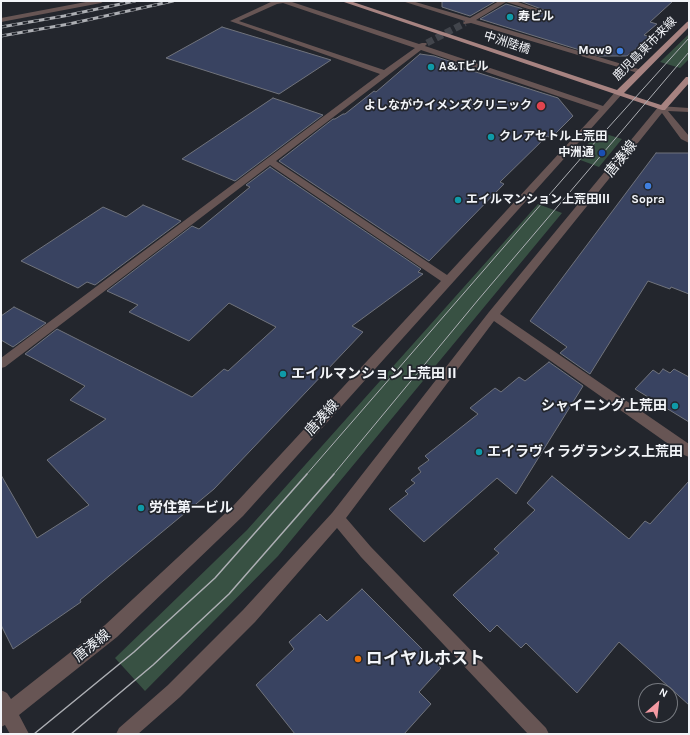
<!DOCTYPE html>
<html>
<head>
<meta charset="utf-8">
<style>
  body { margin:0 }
  #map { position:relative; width:690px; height:735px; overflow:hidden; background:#23262d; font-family:Karla,sans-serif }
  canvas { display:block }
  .frame { position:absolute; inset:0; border:2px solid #f3f5f9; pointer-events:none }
  .north { position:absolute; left:638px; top:683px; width:40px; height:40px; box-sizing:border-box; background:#23262d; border:1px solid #76797f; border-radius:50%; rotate:28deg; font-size:11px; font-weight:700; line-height:16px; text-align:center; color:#f3f5f9 }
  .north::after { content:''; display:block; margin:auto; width:14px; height:18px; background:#f49aa3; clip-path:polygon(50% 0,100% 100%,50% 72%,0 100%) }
</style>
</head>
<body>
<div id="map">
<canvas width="690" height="735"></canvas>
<div class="frame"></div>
<div class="north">N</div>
</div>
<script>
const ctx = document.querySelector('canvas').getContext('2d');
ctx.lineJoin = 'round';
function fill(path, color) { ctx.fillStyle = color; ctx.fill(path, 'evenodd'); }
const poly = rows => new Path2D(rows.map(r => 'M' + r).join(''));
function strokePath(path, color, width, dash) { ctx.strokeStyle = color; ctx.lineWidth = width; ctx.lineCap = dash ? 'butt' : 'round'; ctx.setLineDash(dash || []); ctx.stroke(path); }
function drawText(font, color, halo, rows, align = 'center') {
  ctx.font = font + ' Karla,"Noto Sans JP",sans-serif'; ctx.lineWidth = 3.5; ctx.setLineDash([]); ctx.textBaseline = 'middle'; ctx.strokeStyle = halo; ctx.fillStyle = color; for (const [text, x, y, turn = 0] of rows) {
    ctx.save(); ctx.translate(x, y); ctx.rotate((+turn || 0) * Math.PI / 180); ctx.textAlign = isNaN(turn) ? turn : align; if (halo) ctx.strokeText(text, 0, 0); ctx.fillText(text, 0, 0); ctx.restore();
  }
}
const green = poly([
  [689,34,689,59,680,68,660,62],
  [599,132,622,139,599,167,575,158],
  [538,204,562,213,278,556,145,691,115,658,247,530]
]);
const building = poly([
  [442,1,496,1,470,16,442,7,442,1],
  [520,1,673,1,650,22,657,24,644,35,651,37,627,56,599,56,480,19,506,4,541,14,545,11,544,10,520,1],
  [222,27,331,60,279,94,166,58,222,27],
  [420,54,434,56,458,64,457,66,558,98,573,116,551,138,547,136,500,182,504,184,429,261,279,161,333,119,335,119,343,114,345,114,374,91,376,92,420,54],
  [273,98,323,115,235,181,182,159,273,98],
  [656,153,689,153,689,294,671,287,670,289,648,281,590,374,560,353,567,347,530,321,656,153],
  [270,167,421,269,418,272,423,274,352,326,363,332,214,489,80,600,81,602,13,649,1,625,1,475,37,538,89,505,47,460,106,419,70,400,85,386,25,354,57,329,192,397,224,369,228,371,276,327,229,303,189,341,129,312,138,305,107,291,192,226,199,229,250,187,246,185,270,167],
  [143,205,181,221,95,285,87,282,78,288,21,261,103,207,126,217,143,205],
  [14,307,46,323,13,347,1,340,1,316,14,307],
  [549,362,583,386,516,494,497,478,424,542,389,509,408,494,405,491,415,483,411,480,421,472,418,468,429,460,425,456,478,414,470,408,495,388,501,392,519,377,525,381,549,362],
  [663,369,670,373,674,369,689,377,689,422,635,389,653,370,659,374,663,369],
  [552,476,629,539,645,521,650,524,689,481,689,705,619,642,577,693,526,643,521,648,497,625,490,632,453,595,499,553,494,549,535,510,527,503,552,476],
  [362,589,441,668,419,692,431,704,404,734,295,734,256,685,294,649,289,642,320,614,327,621,362,589]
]);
const minorTunnel = poly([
  [427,43,465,23]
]);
const minor = poly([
  [91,1,104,1,101,3,1,22,1,18,91,1],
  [273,1,289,1,419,44,422,43,426,43,427,44,425,46,603,106,616,91,619,91,623,93,243,516,117,637,19,715,29,734,10,734,5,725,1,727,1,690,7,693,11,699,105,625,233,506,441,281,270,165,5,367,1,368,1,358,380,74,230,21,273,1],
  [283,3,415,48,384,70,239,21,277,4,283,3],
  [421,50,599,110,447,275,276,161,421,50],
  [402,1,412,1,470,18,499,1,515,1,544,11,541,13,506,2,476,20,645,71,641,73,638,73,471,23,464,24,463,23,465,21,402,1],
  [659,106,689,108,689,112,668,111,689,136,689,143,681,139,662,113,500,314,689,444,689,457,684,455,494,321,346,518,371,547,546,728,549,734,528,734,361,557,337,528,255,622,180,697,138,734,116,734,119,728,168,685,243,610,332,513,489,312,659,106]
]);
const major = poly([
  [341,1,350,1,617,90,687,22,689,21,689,27,624,93,661,105,686,77,689,77,689,83,665,110,662,110,341,1]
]);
const tramFar1 = poly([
  [306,475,589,149,689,38],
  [333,475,478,300,689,52]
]);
const tram = poly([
  [34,734,134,652,215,578,307,474],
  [71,734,153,665,229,594,334,474]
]);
const rail = poly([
  [1,27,64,16,135,1],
  [1,36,69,24,173,1]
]);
const markers = [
  [510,17,4,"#0f9aa8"],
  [620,51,4,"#3f7fe0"],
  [431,67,4,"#0f9aa8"],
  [541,106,5,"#e0444e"],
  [491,137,4,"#0f9aa8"],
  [602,153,4,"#1a4fb4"],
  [648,186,4,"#3f7fe0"],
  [458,200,4,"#0f9aa8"],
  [283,374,4,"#0f9aa8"],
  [675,406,4,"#0f9aa8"],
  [479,452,4,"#0f9aa8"],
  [141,508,4,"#0f9aa8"],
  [358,659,4,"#e8710a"]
];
const farPoinames = [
  ["寿ビル",518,17],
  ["Mow9",612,51,"right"],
  ["A&Tビル",439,67],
  ["よしながウイメンズクリニック",532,106,"right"],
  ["クレアセトル上荒田",499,137],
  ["中洲通",594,153,"right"],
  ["エイルマンション上荒田Ⅲ",466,200],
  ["Sopra",648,200,"center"]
];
const farStreetnames = [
  ["中洲陸橋",507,43,18],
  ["鹿児島東市来線",645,49,-45]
];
const streetNames = [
  ["唐湊線",621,159,-51],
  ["唐湊線",322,418,-48],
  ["唐湊線",92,646,-39]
];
const poiNames = [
  ["エイルマンション上荒田Ⅱ",291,374],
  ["シャイニング上荒田",667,406,"right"],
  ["エイラヴィラグランシス上荒田",487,452],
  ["労住第一ビル",149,508]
];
const nearPoinames = [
  ["ロイヤルホスト",366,659]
];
fill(green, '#385143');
fill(building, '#394361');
strokePath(building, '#70737c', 1);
strokePath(minorTunnel, '#42454c', 7, [7, 3.5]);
fill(minor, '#675554');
fill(major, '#a78381');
strokePath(tramFar1, '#adafb4', 1);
strokePath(tram, '#adafb4', 1.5);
strokePath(rail, '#adafb4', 3);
strokePath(rail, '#23262d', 2, [5.5]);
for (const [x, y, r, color] of markers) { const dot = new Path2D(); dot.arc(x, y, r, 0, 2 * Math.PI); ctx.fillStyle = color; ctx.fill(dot); strokePath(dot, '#23262d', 1.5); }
drawText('bold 12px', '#f3f5f9', '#23262d', farPoinames, 'left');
drawText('12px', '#f3f5f9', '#23262d', farStreetnames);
drawText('14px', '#f3f5f9', '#23262d', streetNames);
drawText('bold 14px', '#f3f5f9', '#23262d', poiNames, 'left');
drawText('bold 17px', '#f3f5f9', '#23262d', nearPoinames, 'left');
</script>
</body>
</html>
